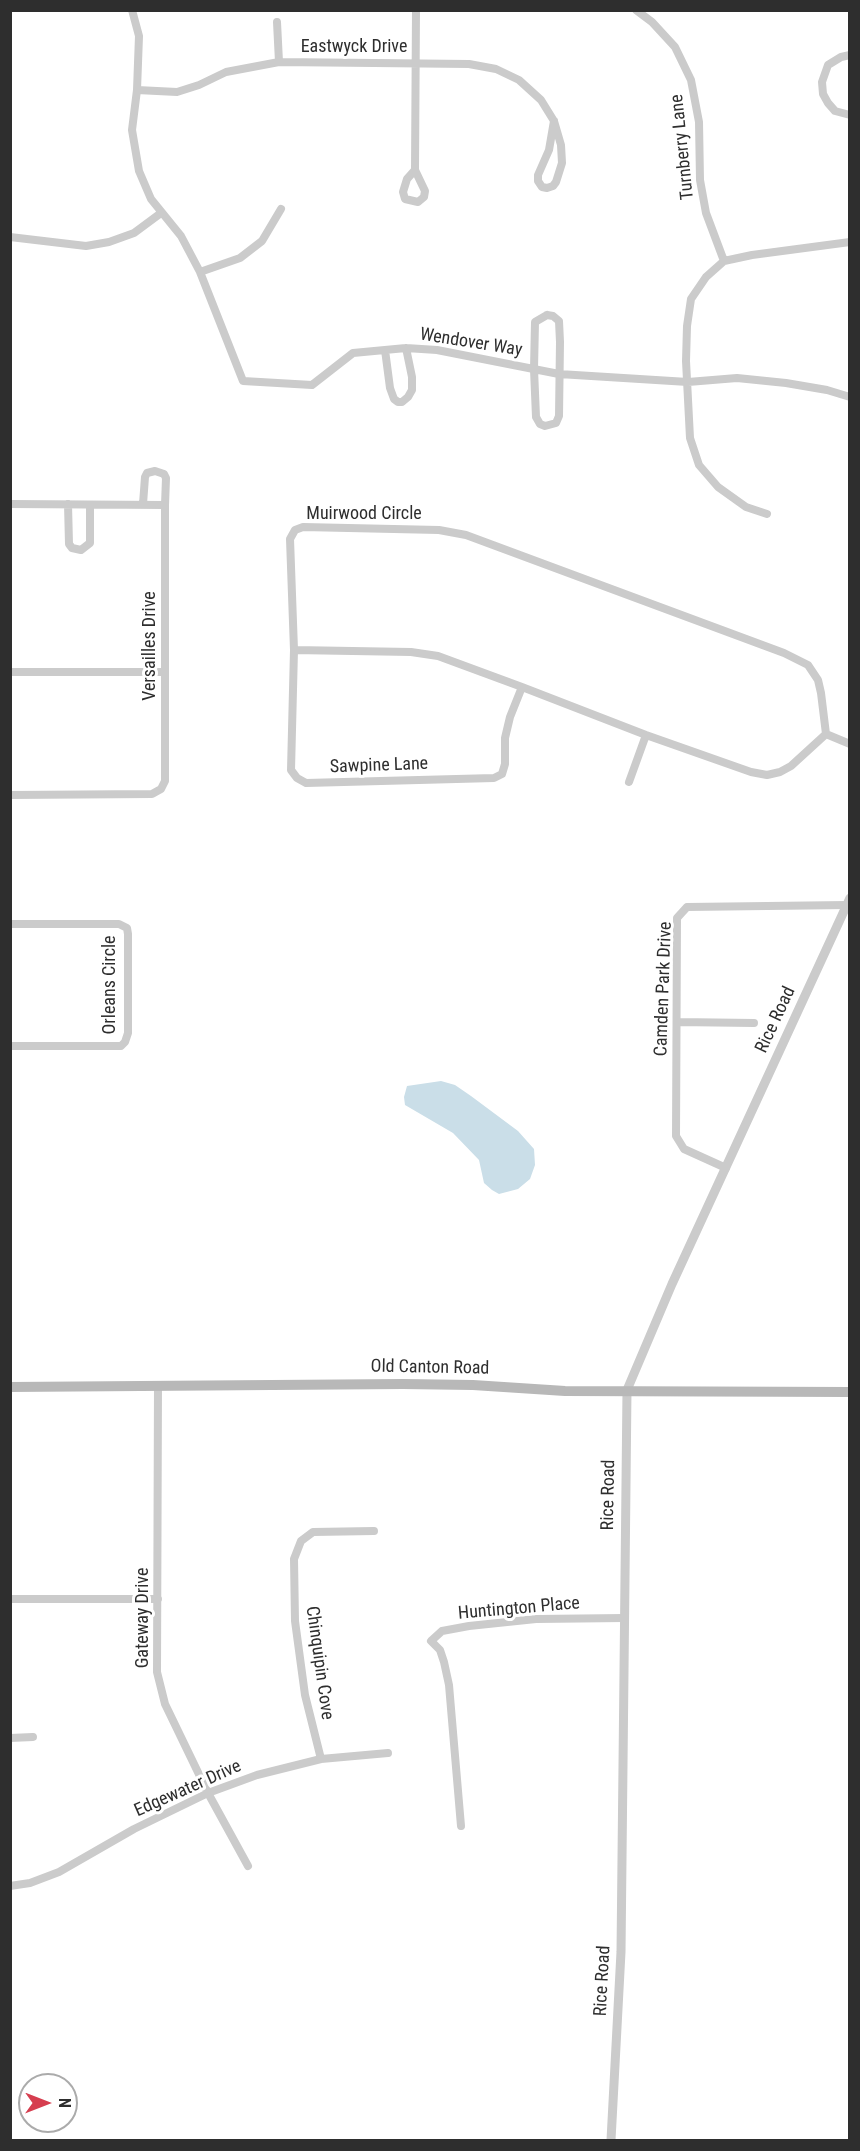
<!DOCTYPE html>
<html>
<head>
<meta charset="utf-8">
<style>
  body { margin:0 }
  #map { position:relative; width:860px; height:2151px; overflow:hidden; background:#fff; font-family:"Roboto Condensed",sans-serif }
  canvas { display:block }
  .frame { position:absolute; inset:0; border:12px solid #2e2e2e; pointer-events:none }
  .north { position:absolute; left:18px; top:2073px; width:60px; height:60px; box-sizing:border-box; background:#fff; border:2px solid #ababab; border-radius:50%; rotate:90deg; font-size:16px; font-weight:700; line-height:24px; text-align:center; color:#2e2e2e }
  .north::after { content:''; display:block; margin:auto; width:21px; height:27px; background:#d63e4f; clip-path:polygon(50% 0,100% 100%,50% 72%,0 100%) }
</style>
</head>
<body>
<div id="map">
<canvas width="860" height="2151"></canvas>
<div class="frame"></div>
<div class="north">N</div>
</div>
<script>
const ctx = document.querySelector('canvas').getContext('2d');
ctx.lineJoin = 'round';
function fill(path, color) { ctx.fillStyle = color; ctx.fill(path, 'evenodd'); }
const poly = rows => new Path2D(rows.map(r => 'M' + r).join(''));
function strokePath(path, color, width, dash) { ctx.strokeStyle = color; ctx.lineWidth = width; ctx.lineCap = dash ? 'butt' : 'round'; ctx.setLineDash(dash || []); ctx.stroke(path); }
function drawText(font, color, halo, rows, align = 'center') {
  ctx.font = font + ' "Roboto Condensed",sans-serif'; ctx.lineWidth = 6; ctx.setLineDash([]); ctx.textBaseline = 'middle'; ctx.strokeStyle = halo; ctx.fillStyle = color; for (const [text, x, y, turn = 0] of rows) {
    ctx.save(); ctx.translate(x, y); ctx.rotate((+turn || 0) * Math.PI / 180); ctx.textAlign = isNaN(turn) ? turn : align; if (halo) ctx.strokeText(text, 0, 0); ctx.fillText(text, 0, 0); ctx.restore();
  }
}
const water = poly([
  [441,1081,455,1085,471,1096,518,1131,534,1149,535,1165,530,1179,518,1189,499,1194,492,1190,484,1183,479,1160,453,1133,405,1105,404,1097,407,1086]
]);
const minor = poly([
  [132,10,139,36,137,90,132,130,139,171,151,199,181,236,200,272,243,381,312,385,353,353,406,348,437,350,559,374,688,382,737,378,786,383,827,390,850,397],
  [636,10,652,22,675,47,691,80,699,122,700,180,706,213,724,261],
  [277,22,279,62],
  [850,55,841,57,828,65,822,82,823,94,828,103,835,111,850,115],
  [137,90,177,92,199,85,226,72,279,62,469,64,496,69,519,80,541,100,554,121,561,145,562,163,556,182,553,186,547,188,542,187,538,181,538,175,549,150,554,121],
  [415,170,407,179,403,192,405,199,418,202,424,197,425,191,415,170,416,10],
  [10,237,86,246,109,242,134,233,161,213],
  [200,272,240,258,262,241,281,209],
  [547,315,553,316,559,321,560,342,559,416,556,423,545,426,540,424,536,417,534,369,535,322,547,315],
  [385,350,390,388,394,399,398,402,402,402,408,397,412,390,412,377,406,348],
  [10,504,165,505,165,781,161,789,152,794,10,795],
  [68,504,69,544,72,548,81,550,90,543,90,505],
  [143,504,145,477,147,473,155,471,164,474,166,478,165,505],
  [767,514,746,507,718,487,699,465,690,438,686,361,687,326,691,299,706,277,724,261,752,255,850,242],
  [294,650,411,652,438,656,522,687,646,735,751,772,767,775,780,772,791,766,826,734,821,693,818,680,808,665,784,653,466,535,439,530,303,527,295,530,290,539,294,650,291,770,297,778,306,783,494,778,502,774,505,764,505,738,510,717,522,687],
  [10,672,164,672],
  [826,734,850,744],
  [629,782,646,735],
  [10,924,119,924,127,928,128,934,128,1033,125,1042,121,1046,10,1046],
  [677,1022,754,1023],
  [726,1168,684,1149,676,1136,677,918,687,907,847,905],
  [158,1385,157,1672,165,1704,208,1793,248,1866],
  [10,1599,158,1599],
  [10,1738,33,1737],
  [321,1759,305,1695,295,1621,294,1559,301,1541,313,1532,374,1531],
  [461,1826,449,1685,444,1662,440,1650,431,1641,442,1631,469,1626,536,1619,624,1618],
  [10,1886,30,1883,59,1872,134,1829,208,1793,257,1775,321,1759,388,1753]
]);
const tertiary = poly([
  [611,2140,621,1952,627,1390,672,1284,850,898]
]);
const secondary = poly([
  [10,1387,403,1384,473,1385,565,1391,850,1392]
]);
const streetNames = [
  ["Eastwyck Drive",354,47],
  ["Turnberry Lane",683,147,-96],
  ["Wendover Way",471,343,9],
  ["Muirwood Circle",364,514],
  ["Versailles Drive",150,646,-90],
  ["Sawpine Lane",379,766,-2],
  ["Orleans Circle",110,985,-90],
  ["Camden Park Drive",664,989,-88],
  ["Rice Road",776,1020,-65],
  ["Old Canton Road",430,1368,1],
  ["Rice Road",609,1495,-89],
  ["Huntington Place",519,1609,-5],
  ["Gateway Drive",143,1618,-90],
  ["Chinquipin Cove",319,1663,82],
  ["Edgewater Drive",188,1789,-24],
  ["Rice Road",603,1981,-87]
];
fill(water, '#cadee8');
strokePath(minor, '#cbcbcb', 8);
strokePath(tertiary, '#cbcbcb', 9);
strokePath(secondary, '#b8b8b8', 10);
drawText('18px', '#2e2e2e', '#fff', streetNames);
</script>
</body>
</html>
